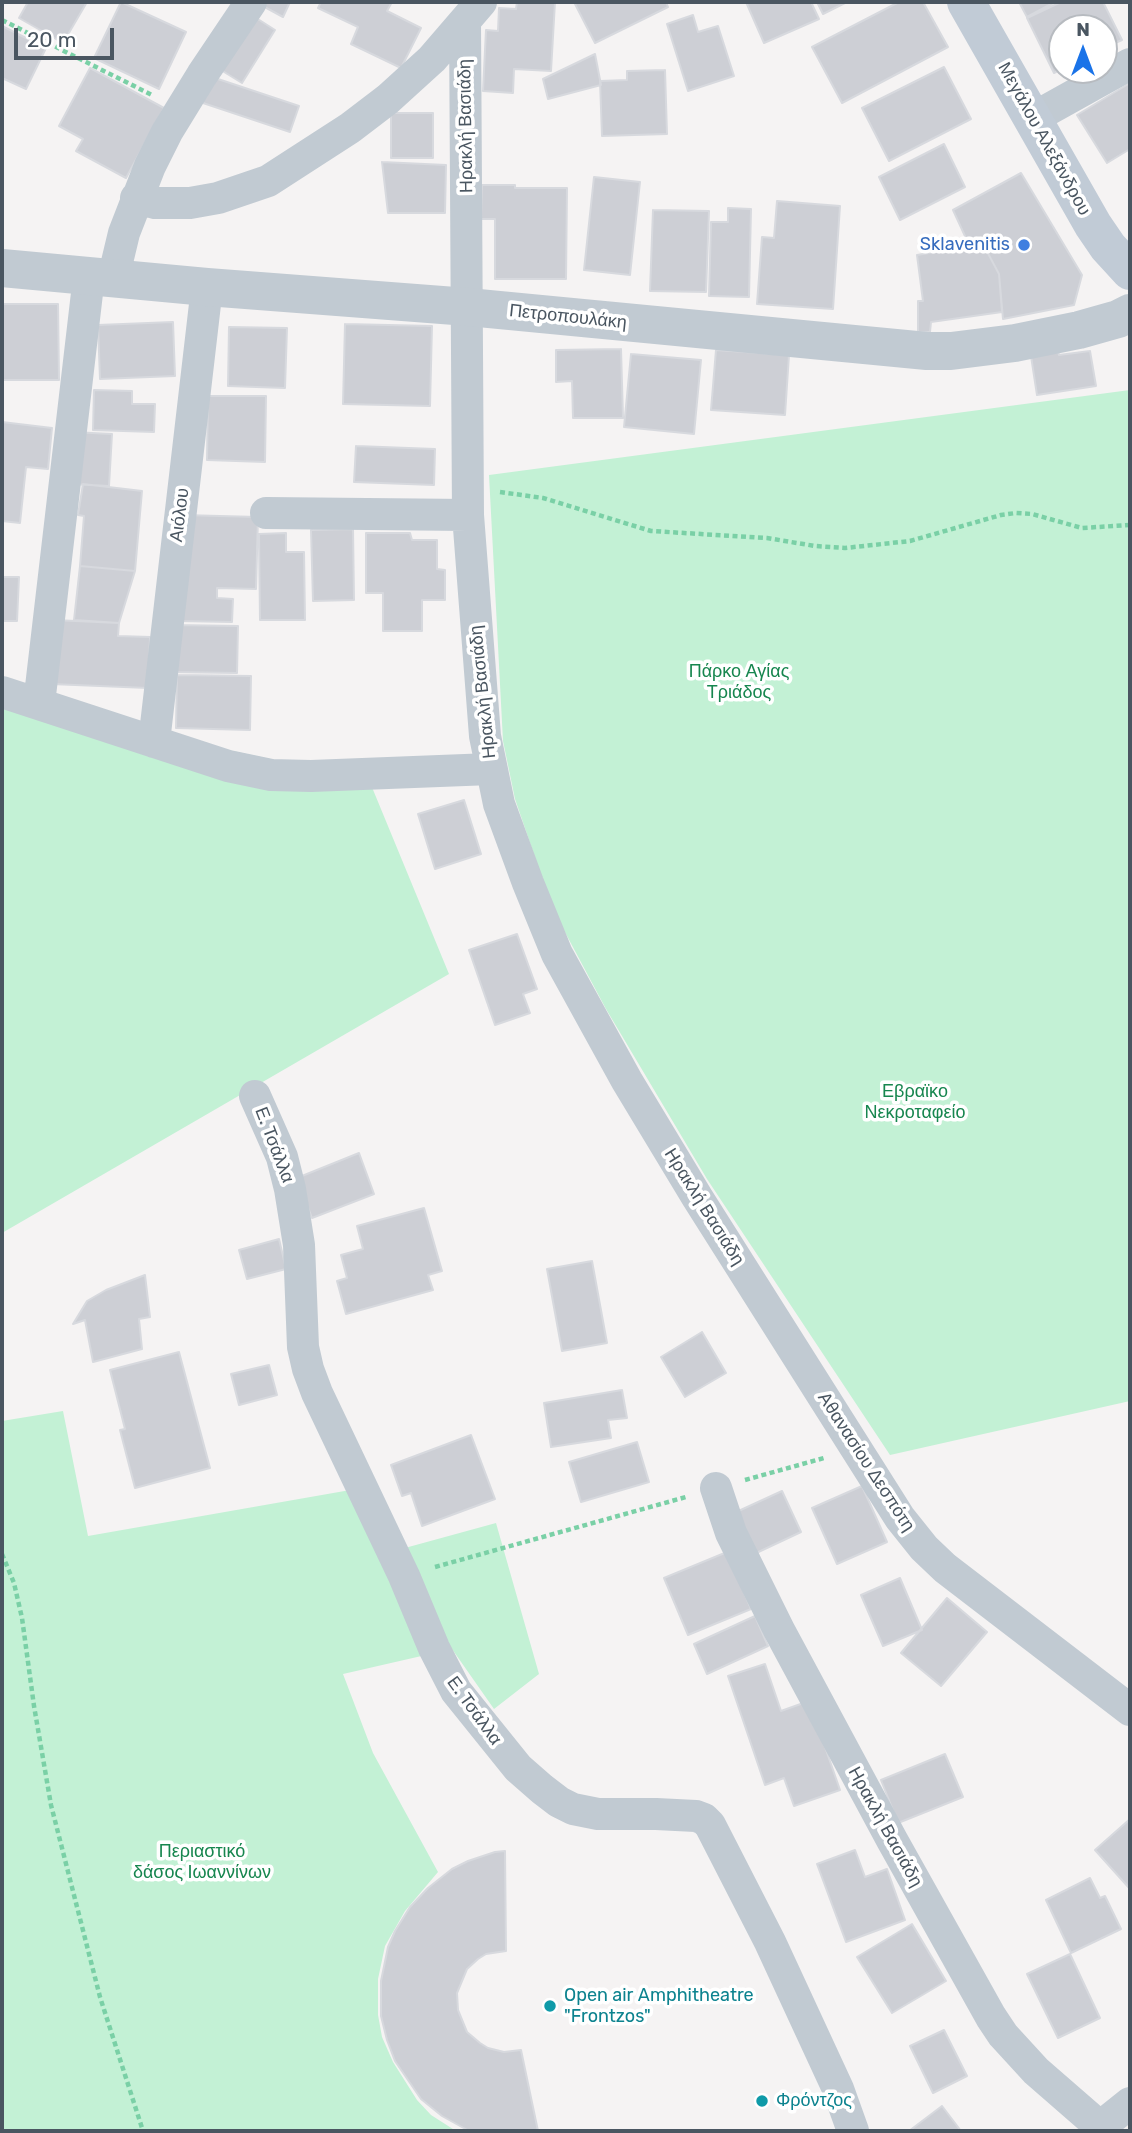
<!DOCTYPE html>
<html>
<head>
<meta charset="utf-8">
<style>
  body { margin:0 }
  #map { position:relative; width:1132px; height:2133px; overflow:hidden; background:#f5f3f3; font-family:Rubik,sans-serif }
  canvas { display:block }
  .frame { position:absolute; inset:0; border:4px solid #4a5661; pointer-events:none }
  .north { position:absolute; left:1048px; top:14px; width:70px; height:70px; box-sizing:border-box; background:#fff; border:2px solid #b7bbc0; border-radius:50%; rotate:0deg; font-size:19px; font-weight:700; line-height:28px; text-align:center; color:#4a5661 }
  .north::after { content:''; display:block; margin:auto; width:24px; height:32px; background:#1a73e8; clip-path:polygon(50% 0,100% 100%,50% 72%,0 100%) }
  .scale { position:absolute; left:14px; top:28px; width:100px; height:32px; box-sizing:border-box; border:4px solid #4a5661; border-top:0; padding-left:9px; font-size:21px; line-height:24px; white-space:nowrap; color:#4a5661; -webkit-text-stroke:5px #fff; paint-order:stroke }
</style>
</head>
<body>
<div id="map">
<canvas width="1132" height="2133"></canvas>
<div class="frame"></div>
<div class="north">N</div>
<div class="scale">20 m</div>
</div>
<script>
const ctx = document.querySelector('canvas').getContext('2d');
ctx.lineJoin = 'round';
function fill(path, color) { ctx.fillStyle = color; ctx.fill(path, 'evenodd'); }
const poly = rows => new Path2D(rows.map(r => 'M' + r).join(''));
function strokePath(path, color, width, dash) { ctx.strokeStyle = color; ctx.lineWidth = width; ctx.lineCap = dash ? 'butt' : 'round'; ctx.setLineDash(dash || []); ctx.stroke(path); }
function drawText(font, color, halo, rows, align = 'center') {
  ctx.font = font + ' Rubik,sans-serif'; ctx.lineWidth = 7; ctx.setLineDash([]); ctx.textBaseline = 'middle'; ctx.strokeStyle = halo; ctx.fillStyle = color; for (const [text, x, y, turn = 0] of rows) {
    ctx.save(); ctx.translate(x, y); ctx.rotate((+turn || 0) * Math.PI / 180); ctx.textAlign = isNaN(turn) ? turn : align; if (halo) ctx.strokeText(text, 0, 0); ctx.fillText(text, 0, 0); ctx.restore();
  }
}
const green = poly([
  [1130,390,1130,1401,890,1455,707,1179,606,1009,559,921,539,869,515,799,503,741,489,475],
  [2,702,369,780,449,974,2,1233],
  [63,1411,88,1536,356,1489,383,1554,496,1523,539,1674,494,1709,452,1649,343,1674,373,1753,438,1872,405,1911,385,1946,378,1979,378,2015,382,2037,393,2062,417,2100,431,2115,456,2131,2,2131,2,1421]
]);
const building = poly([
  [28,2,87,2,63,43,19,18,28,2],
  [121,2,186,32,159,89,94,58,121,2],
  [263,2,290,2,283,17,261,5,263,2],
  [321,2,392,2,387,11,421,28,401,68,351,44,358,27,318,8,321,2],
  [517,2,555,2,551,71,514,69,513,93,483,91,486,30,498,31,499,8,516,9,517,2],
  [574,2,666,2,668,7,595,43,574,2],
  [746,2,811,2,819,19,764,43,746,2],
  [817,2,847,2,823,14,817,2],
  [899,2,923,2,948,47,842,103,812,47,899,2],
  [1019,2,1055,2,1027,17,1019,2],
  [1061,2,1103,2,1122,40,1104,48,1104,28,1062,28,1062,69,1054,73,1027,18,1061,2],
  [250,14,275,30,242,83,216,67,250,14],
  [693,15,698,32,718,26,734,76,688,91,667,24,693,15],
  [2,26,46,48,26,89,2,78,2,26],
  [595,54,601,85,548,99,543,79,595,54],
  [944,67,971,119,889,161,862,108,944,67],
  [90,68,164,108,126,178,76,151,83,139,59,126,90,68],
  [665,70,667,134,602,136,600,81,627,80,627,71,665,70],
  [209,76,299,106,290,132,200,102,209,76],
  [1130,83,1130,149,1107,163,1077,115,1130,83],
  [391,113,433,113,433,158,391,158,391,113],
  [944,144,965,187,900,220,879,177,944,144],
  [382,162,446,165,445,213,388,213,382,162],
  [1021,173,1082,275,1074,305,1003,319,999,274,983,244,970,247,953,210,1021,173],
  [594,177,640,182,630,275,584,270,594,177],
  [482,185,515,185,515,188,567,188,566,279,495,279,495,219,481,219,482,185],
  [777,201,840,206,833,309,757,304,762,237,774,238,777,201],
  [728,208,751,209,749,297,709,296,711,222,728,222,728,208],
  [653,210,709,211,706,292,650,291,653,210],
  [983,244,999,274,1002,312,931,322,930,332,918,332,918,301,923,301,917,255,983,244],
  [2,304,58,304,59,380,2,380,2,304],
  [173,322,175,376,100,379,98,325,173,322],
  [345,324,432,326,430,406,343,404,345,324],
  [229,327,287,328,285,388,228,386,229,327],
  [621,349,623,418,573,418,572,381,556,382,556,350,621,349],
  [716,350,789,355,785,415,711,410,716,350],
  [1090,351,1096,386,1037,395,1031,356,1058,352,1059,355,1090,351],
  [631,354,701,360,694,434,624,427,631,354],
  [94,390,132,391,132,404,155,404,154,432,93,430,94,390],
  [208,396,266,396,265,462,207,460,208,396],
  [2,422,52,428,48,469,26,467,20,523,2,521,2,422],
  [72,432,112,434,109,486,69,484,72,432],
  [356,446,435,449,434,485,354,482,356,446],
  [83,484,142,491,135,571,80,566,84,516,78,515,83,484],
  [182,515,258,517,256,589,217,588,217,598,233,599,232,622,179,621,182,515],
  [353,529,354,600,313,601,311,530,353,529],
  [286,533,286,552,304,552,305,620,260,620,259,534,286,533],
  [366,533,410,533,412,540,437,540,437,569,445,570,445,600,422,600,422,631,383,631,383,593,366,593,366,533],
  [80,566,135,571,119,623,74,620,80,566],
  [2,577,19,577,17,621,2,621,2,577],
  [54,620,119,623,118,636,150,637,148,688,51,684,54,620],
  [173,625,238,626,237,673,172,672,173,625],
  [177,675,251,676,250,730,176,728,177,675],
  [464,800,481,854,435,869,418,814,464,800],
  [517,934,537,989,523,994,530,1013,495,1025,469,950,517,934],
  [359,1153,374,1194,312,1218,297,1178,359,1153],
  [424,1208,442,1271,428,1275,433,1290,346,1314,337,1281,347,1278,341,1255,363,1249,357,1226,424,1208],
  [279,1239,286,1269,247,1279,239,1250,279,1239],
  [592,1261,607,1343,562,1351,547,1269,592,1261],
  [145,1275,150,1317,139,1319,142,1349,93,1362,85,1320,73,1324,87,1301,106,1290,145,1275],
  [702,1332,726,1373,685,1397,661,1357,702,1332],
  [179,1352,210,1468,135,1488,120,1430,125,1429,110,1370,179,1352],
  [269,1365,277,1395,239,1405,231,1374,269,1365],
  [622,1390,627,1418,608,1420,611,1438,551,1447,544,1403,622,1390],
  [471,1435,495,1499,422,1526,411,1493,402,1496,391,1465,471,1435],
  [637,1442,649,1482,581,1502,569,1462,637,1442],
  [862,1486,887,1542,837,1564,812,1508,862,1486],
  [782,1491,801,1532,752,1555,732,1514,782,1491],
  [727,1552,751,1609,688,1635,664,1578,727,1552],
  [900,1578,922,1630,883,1646,861,1595,900,1578],
  [947,1598,987,1632,941,1686,901,1653,947,1598],
  [755,1616,768,1646,707,1674,694,1644,755,1616],
  [765,1664,781,1711,809,1701,840,1790,794,1806,784,1778,765,1785,728,1676,765,1664],
  [945,1754,963,1797,898,1823,881,1780,945,1754],
  [1130,1819,1130,1889,1095,1850,1130,1819],
  [855,1850,865,1877,887,1869,905,1920,846,1942,817,1864,855,1850],
  [505,1851,506,1951,486,1954,478,1959,467,1969,457,1993,458,2010,467,2032,480,2043,488,2048,504,2052,521,2050,538,2131,469,2131,442,2116,421,2099,395,2061,387,2040,381,2016,381,1981,388,1947,395,1931,410,1907,428,1888,452,1869,468,1861,495,1852,505,1851],
  [1090,1878,1100,1898,1105,1896,1121,1929,1071,1953,1046,1900,1090,1878],
  [912,1924,946,1981,892,2013,857,1957,912,1924],
  [1070,1954,1100,2018,1058,2038,1027,1974,1070,1954],
  [944,2030,967,2076,933,2093,910,2046,944,2030],
  [942,2106,961,2131,909,2131,942,2106]
]);
const path = poly([
  [2,20,152,95],
  [500,492,543,498,651,531,767,538,815,546,845,548,910,541,1001,515,1016,513,1032,514,1082,528,1130,525],
  [745,1480,824,1458],
  [2,1554,14,1583,22,1618,34,1706,51,1805,100,1997,143,2131],
  [435,1567,686,1497]
]);
const minor = poly([
  [465,22,468,515,485,736,499,804,528,883,557,954,627,1081,697,1197,900,1518,924,1548,945,1568,1130,1710],
  [1033,118,1130,64],
  [136,198,155,203,190,203,218,198,268,181,350,128,388,99,432,59,481,2],
  [113,279,124,233,150,166,167,132,202,75,251,2],
  [266,513,468,515],
  [2,692,228,766,271,775,311,776,491,769],
  [39,704,89,276],
  [154,742,207,287],
  [255,1096,282,1157,290,1189,299,1245,303,1347,308,1369,317,1393,404,1576,434,1648,456,1691,518,1768,542,1789,559,1802,573,1809,598,1814,656,1814,696,1816,704,1819,710,1825,770,1942,838,2089,853,2131],
  [716,1488,731,1533,779,1630,892,1840,991,2017,1003,2035,1036,2071,1105,2131],
  [1100,2127,1130,2103]
]);
const tertiary = poly([
  [2,268,207,287,468,307,927,351,951,351,1015,343,1079,330,1118,319,1130,313]
]);
const secondary = poly([
  [966,2,1093,225,1108,247,1130,271]
]);
const markers = [
  [1024,245,7,"#3f7fe0"],
  [550,2006,7,"#0f9aa8"],
  [762,2101,7,"#0f9aa8"]
];
const streetNames = [
  ["Ηρακλή Βασιάδη",466,126,-91],
  ["Μεγάλου Αλεξάνδρου",1044,139,61],
  ["Πετροπουλάκη",568,317,6],
  ["Αιόλου",180,515,-83],
  ["Ηρακλή Βασιάδη",483,692,-96],
  ["Ε. Τσάλλα",274,1145,69],
  ["Ηρακλή Βασιάδη",704,1207,58],
  ["Αθανασίου Δεσπότη",866,1462,57],
  ["Ε. Τσάλλα",474,1711,54],
  ["Ηρακλή Βασιάδη",885,1827,61]
];
const shopNames = [
  ["Sklavenitis",1010,245]
];
const parkNames = [
  ["Πάρκο Αγίας",739,672],
  ["Τριάδος",739,693],
  ["Εβραϊκο",915,1092],
  ["Νεκροταφείο",915,1113],
  ["Περιαστικό",202,1852],
  ["δάσος Ιωαννίνων",202,1873]
];
const cultureNames = [
  ["Open air Amphitheatre",564,1996],
  ["\"Frontzos\"",564,2017],
  ["Φρόντζος",776,2101]
];
fill(green, '#c3f1d5');
fill(building, '#cdcfd5');
strokePath(building, '#d7d9de', 2);
strokePath(path, '#7ad0a6', 4.5, [5, 3.5]);
strokePath(minor, '#c1cad2', 32);
strokePath(tertiary, '#c1cad2', 38);
strokePath(secondary, '#c1cbd6', 38);
for (const [x, y, r, color] of markers) { const dot = new Path2D(); dot.arc(x, y, r, 0, 2 * Math.PI); ctx.fillStyle = color; ctx.fill(dot); strokePath(dot, '#fff', 2.5); }
drawText('18px', '#4a5661', '#fff', streetNames);
drawText('18px', '#366cbe', '#fff', shopNames, 'right');
drawText('18px', '#17864f', '#fff', parkNames);
drawText('18px', '#0d838f', '#fff', cultureNames, 'left');
</script>
</body>
</html>
